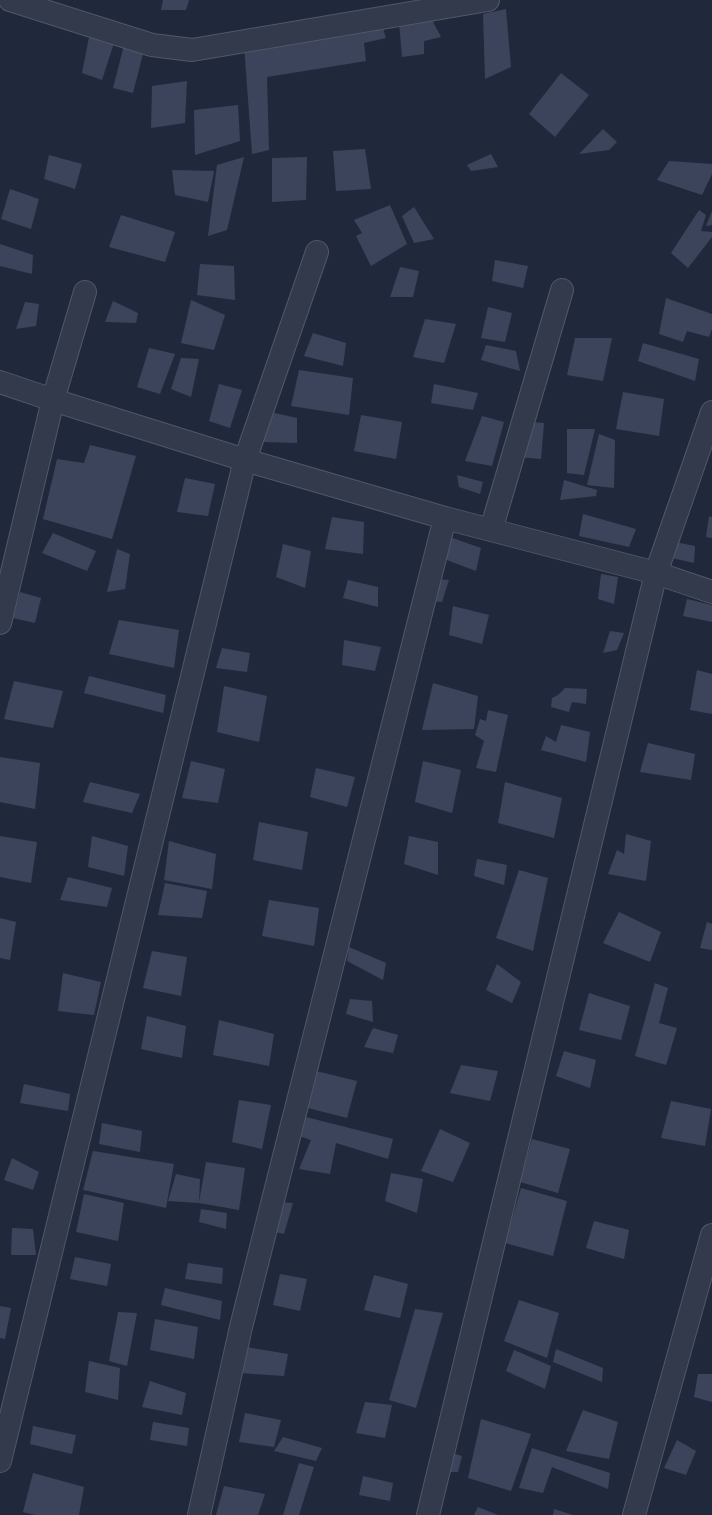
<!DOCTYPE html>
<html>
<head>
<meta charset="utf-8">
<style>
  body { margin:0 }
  canvas { display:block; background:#20283b }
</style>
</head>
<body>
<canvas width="712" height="1515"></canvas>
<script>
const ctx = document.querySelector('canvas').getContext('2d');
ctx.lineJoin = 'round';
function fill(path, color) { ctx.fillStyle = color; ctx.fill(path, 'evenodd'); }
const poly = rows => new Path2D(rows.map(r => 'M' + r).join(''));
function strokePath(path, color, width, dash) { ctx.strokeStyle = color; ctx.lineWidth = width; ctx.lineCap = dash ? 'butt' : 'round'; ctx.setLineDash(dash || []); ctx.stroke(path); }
const building = poly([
  [163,0,189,0,186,10,161,10],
  [506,9,511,67,485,79,483,14],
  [432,20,441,37,424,41,424,54,402,57,399,22],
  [382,25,386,38,364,43,366,61,267,77,269,150,252,154,244,45],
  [89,37,114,43,102,80,82,73],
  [125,41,144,50,133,93,113,88],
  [561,73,589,95,555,137,529,114],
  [187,81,185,123,151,128,152,86],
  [238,105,240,141,195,155,194,110],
  [603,129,617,142,609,150,579,154],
  [365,149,371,189,336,191,333,151],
  [491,154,498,167,471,171,467,165],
  [49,155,82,164,75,189,44,179],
  [244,157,227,230,208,236,217,165],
  [307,157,306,200,272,202,272,158],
  [669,161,712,164,712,174,702,195,657,180],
  [172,170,214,171,208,202,175,195],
  [10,189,39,199,31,229,1,219],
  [390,205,407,244,371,266,356,236,362,233,354,220],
  [414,207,434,239,414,243,402,216],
  [699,210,706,215,701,231,712,232,712,237,688,268,671,253],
  [712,211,712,225,706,226],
  [121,215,175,232,165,262,109,247],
  [0,244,33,255,32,274,0,266],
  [495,260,528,266,523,288,492,281],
  [200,264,234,266,235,300,197,295],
  [400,267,419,271,413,297,390,297],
  [666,298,712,314,712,329,709,337,687,331,683,342,659,334],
  [191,300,225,315,214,350,181,343],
  [113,301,138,313,136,323,105,322],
  [25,302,39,304,36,326,16,329],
  [488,307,512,313,505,342,481,338],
  [425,319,456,324,444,363,413,357],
  [313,333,346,343,343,366,304,356],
  [575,338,612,338,603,381,567,375],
  [643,343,699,359,695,381,638,361],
  [486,345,516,351,520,371,481,360],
  [149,348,175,354,160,394,137,387],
  [181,358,199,359,191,397,171,389],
  [299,370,353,378,349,415,291,406],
  [219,384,242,390,230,428,209,421],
  [434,384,478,393,473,410,431,403],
  [623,392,664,399,659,436,616,429],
  [270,412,297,418,297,443,263,442],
  [361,415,402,422,396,459,354,451],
  [482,416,504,422,492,466,465,461],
  [532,422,544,423,541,459,518,457],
  [567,429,595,429,584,475,567,473],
  [599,434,615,440,614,488,587,485],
  [90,445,136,456,112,539,43,519,57,459,84,463],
  [457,475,483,482,480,494,459,487],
  [185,478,215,484,208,516,177,512],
  [564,480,597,490,596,496,560,500],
  [583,514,636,529,629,547,579,536],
  [709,516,712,517,712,538,706,537],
  [332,517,364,522,363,554,325,549],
  [53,533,96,551,87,571,42,553],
  [450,537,481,548,476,571,444,559],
  [675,542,695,546,694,563,672,558],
  [283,544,311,551,305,588,276,577],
  [117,549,130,554,125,589,107,592],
  [601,574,618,577,614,604,598,599],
  [438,579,449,580,442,602,430,601],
  [348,580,378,587,378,607,343,598],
  [20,592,41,598,35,623,13,618],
  [687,599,712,605,712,622,683,616],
  [453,606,489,615,482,644,449,635],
  [119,620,179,630,174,668,109,654],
  [610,631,624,633,617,650,603,653],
  [344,640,381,647,375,671,342,665],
  [222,648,250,653,247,672,216,668],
  [697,670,712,674,712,714,690,710],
  [89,676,166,695,163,713,84,693],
  [14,681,63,691,53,728,4,719],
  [433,683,478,696,474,729,422,730],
  [224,686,267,696,259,742,217,732],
  [565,688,587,689,586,704,572,702,569,712,551,707,552,698,558,695],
  [488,710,508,715,496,772,476,768,484,741,475,735,480,719,486,721],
  [561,725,590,732,586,762,541,750,546,736,556,742],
  [648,743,695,754,691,780,640,772],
  [0,757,40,763,35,809,0,802],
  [191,761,225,769,218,803,182,798],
  [423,761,461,770,452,813,415,802],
  [316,768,355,777,347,807,310,797],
  [90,782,140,794,132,813,83,802],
  [505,782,562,798,554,838,498,823],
  [259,822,308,832,302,870,253,860],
  [626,834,651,841,646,881,608,874,617,850,624,854],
  [0,836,37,842,31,883,0,877],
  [92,836,128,846,124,876,88,867],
  [409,836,438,842,438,875,404,864],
  [169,841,216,854,212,889,164,880],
  [477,859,507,865,504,885,474,876],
  [519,870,548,878,533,951,496,938],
  [68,877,112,888,107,907,60,900],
  [165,883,207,891,202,918,158,915],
  [269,900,319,908,314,946,262,936],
  [619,912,661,932,650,962,603,943],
  [0,918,16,922,10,960,0,958],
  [707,922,712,924,712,950,700,948],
  [349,947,386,963,383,980,347,961],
  [152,951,187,957,181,996,143,988],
  [497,964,521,982,512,1003,486,990],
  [63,973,101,982,94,1015,58,1011],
  [655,983,668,988,659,1023,677,1028,666,1065,635,1056],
  [589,993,630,1006,621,1040,579,1030],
  [350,999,372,1001,373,1022,346,1014],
  [147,1016,186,1026,182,1058,141,1049],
  [219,1020,274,1034,269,1066,213,1055],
  [373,1028,398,1035,393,1053,364,1047],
  [564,1051,596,1060,590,1088,556,1076],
  [461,1065,498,1071,490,1101,450,1093],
  [316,1071,357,1081,347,1118,308,1108],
  [24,1084,70,1094,68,1111,20,1103],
  [239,1100,271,1105,262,1149,232,1142],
  [671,1101,711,1109,705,1146,661,1138],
  [302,1116,393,1139,388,1159,336,1143,330,1174,299,1169,311,1140,296,1135],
  [102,1123,142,1131,140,1152,99,1144],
  [440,1129,470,1143,453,1182,421,1171],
  [532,1139,570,1149,558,1193,520,1182],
  [93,1151,174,1164,166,1208,83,1190],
  [12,1158,39,1172,33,1190,4,1180],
  [206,1162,245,1168,239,1210,199,1203,168,1201,176,1174,200,1179,199,1202],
  [391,1173,423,1179,417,1213,385,1201],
  [521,1188,567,1201,553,1256,505,1243],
  [84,1194,124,1203,118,1241,76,1232],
  [278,1202,293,1203,284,1234,271,1231],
  [201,1209,227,1213,226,1229,199,1222],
  [594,1221,629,1230,624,1259,586,1248],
  [12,1228,33,1229,36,1255,11,1255],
  [75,1257,111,1264,107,1286,70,1279],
  [188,1263,223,1268,222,1284,185,1279],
  [280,1274,307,1279,300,1311,273,1305],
  [374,1275,408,1284,400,1318,364,1310],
  [165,1288,222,1301,220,1320,161,1305],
  [519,1300,559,1313,547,1358,504,1341],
  [0,1306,11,1308,5,1339,0,1338],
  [415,1309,443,1313,416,1408,389,1400],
  [118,1312,137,1313,127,1366,109,1361],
  [155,1319,198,1327,194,1359,150,1350],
  [246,1347,288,1354,284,1376,239,1373],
  [556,1349,603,1368,602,1382,553,1362],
  [514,1350,551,1366,545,1389,506,1371],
  [89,1361,120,1368,118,1400,85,1392],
  [698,1374,712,1374,712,1402,694,1397],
  [150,1381,186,1393,182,1415,142,1407],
  [365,1402,392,1405,385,1438,356,1433],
  [583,1410,618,1422,609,1459,566,1451],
  [245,1413,281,1420,274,1447,239,1442],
  [481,1419,531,1434,511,1491,468,1478],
  [153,1422,189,1428,187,1446,150,1440],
  [33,1426,76,1435,72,1454,30,1444],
  [283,1437,322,1448,316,1461,274,1451],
  [677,1440,696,1451,686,1475,664,1468],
  [532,1448,610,1473,608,1489,552,1467,543,1493,519,1488],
  [449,1452,462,1456,458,1472,445,1472],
  [299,1463,314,1467,299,1515,283,1515],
  [33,1473,84,1487,79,1515,35,1515,23,1512],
  [363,1476,393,1483,390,1501,359,1495],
  [224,1486,265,1494,258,1515,216,1515],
  [478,1507,498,1515,474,1515],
  [554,1509,573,1515,553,1515]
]);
const minor = poly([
  [10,0,152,45,192,50,488,0],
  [0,382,53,400,245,460,445,518,656,573,712,592],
  [491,530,562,290],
  [0,623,53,400,85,292],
  [0,1461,245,460,317,252],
  [199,1515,241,1327,445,518],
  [428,1515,656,573,712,412],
  [634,1515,712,1235]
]);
fill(building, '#3b445b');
strokePath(minor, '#515768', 24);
strokePath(minor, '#333a4b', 22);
</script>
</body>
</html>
